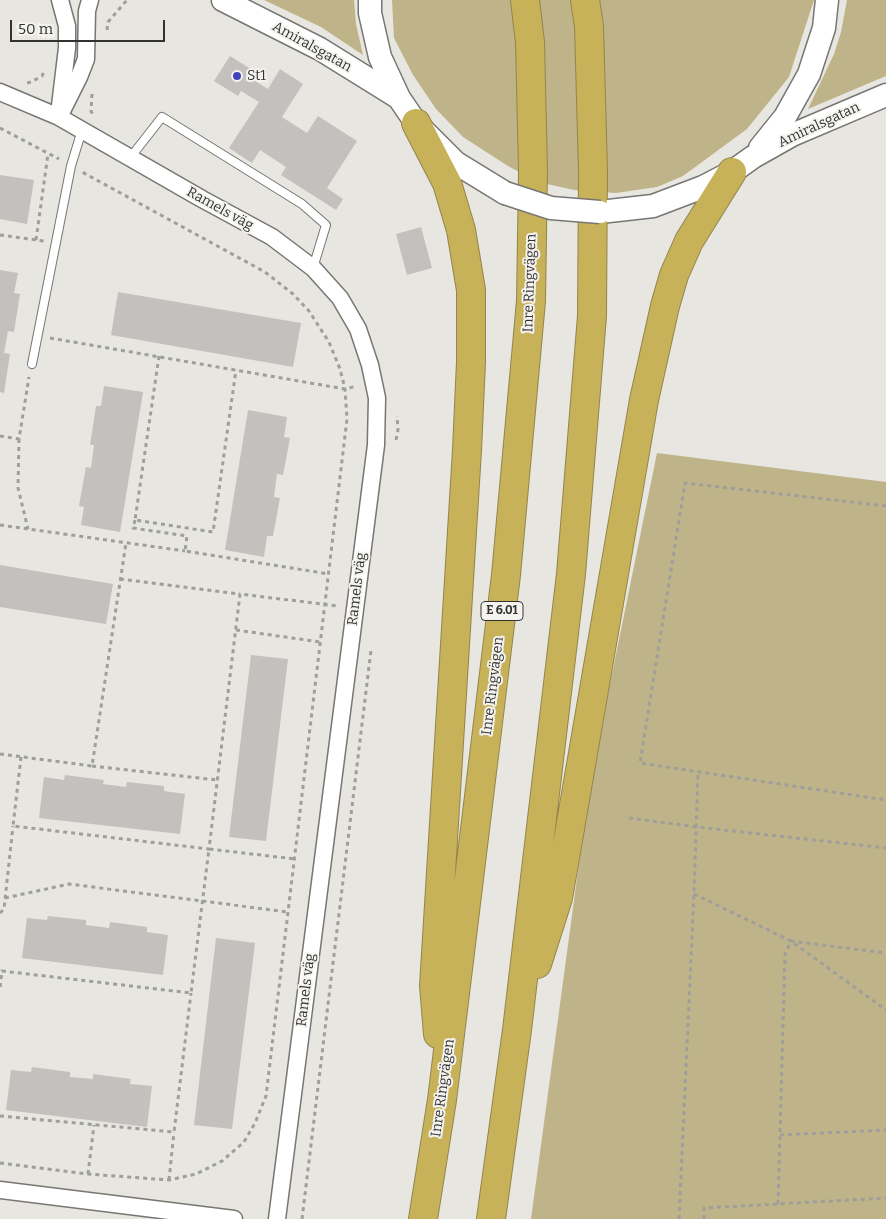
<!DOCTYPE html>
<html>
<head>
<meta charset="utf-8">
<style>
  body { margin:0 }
  #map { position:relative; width:886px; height:1219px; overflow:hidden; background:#e7e6e1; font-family:Bitter,serif }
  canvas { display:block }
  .scale { position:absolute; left:10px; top:20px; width:155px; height:22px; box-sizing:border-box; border:2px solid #323230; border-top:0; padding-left:6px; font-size:15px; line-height:18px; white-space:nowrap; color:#323230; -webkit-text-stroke:4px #f4f3ef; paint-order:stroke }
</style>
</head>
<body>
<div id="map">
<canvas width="886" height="1219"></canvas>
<div class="scale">50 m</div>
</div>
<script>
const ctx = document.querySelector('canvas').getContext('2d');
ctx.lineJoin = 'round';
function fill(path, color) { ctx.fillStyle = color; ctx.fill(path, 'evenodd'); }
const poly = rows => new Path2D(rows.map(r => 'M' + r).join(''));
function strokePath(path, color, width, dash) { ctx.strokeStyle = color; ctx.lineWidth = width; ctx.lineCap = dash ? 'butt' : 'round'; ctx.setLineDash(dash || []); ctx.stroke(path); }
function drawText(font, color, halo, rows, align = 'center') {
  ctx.font = font + ' Bitter,serif'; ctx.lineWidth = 4; ctx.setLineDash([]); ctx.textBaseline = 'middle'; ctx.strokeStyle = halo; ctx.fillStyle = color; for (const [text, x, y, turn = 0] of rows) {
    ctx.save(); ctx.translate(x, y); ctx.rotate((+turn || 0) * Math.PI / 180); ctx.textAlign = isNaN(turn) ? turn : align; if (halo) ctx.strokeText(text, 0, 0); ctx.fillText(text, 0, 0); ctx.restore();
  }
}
const green = poly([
  [264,0,354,0,356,24,363,55,321,27],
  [392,0,814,0,789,77,747,129,683,176,657,187,616,193,574,190,538,182,508,166,463,137,436,109,413,75,394,38],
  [847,0,886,0,886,76,808,109,834,54,841,32],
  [657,453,886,482,886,1219,531,1219,590,782]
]);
const building = poly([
  [230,56,254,71,250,78,268,89,280,69,303,84,282,117,307,133,318,116,357,141,327,188,343,199,336,210,281,175,286,167,260,150,252,163,229,148,259,102,241,91,238,96,214,81],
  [0,175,34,180,27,224,0,219],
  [421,227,432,268,407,275,396,234],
  [0,270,18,273,14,293,20,294,14,332,8,331,4,353,10,354,4,393,0,392],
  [118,292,301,323,293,367,111,335],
  [104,386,143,392,120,532,81,525,84,507,79,506,86,467,91,468,94,445,90,445,96,406,101,406],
  [248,410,287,417,284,437,290,438,283,475,277,474,274,497,280,498,273,536,267,536,264,557,225,550],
  [0,565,113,584,106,624,0,607],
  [251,655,288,659,266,841,229,837],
  [65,775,104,780,103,784,126,787,127,782,164,786,164,791,185,794,180,834,39,818,44,777,64,780],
  [48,916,86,920,86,925,109,928,110,922,147,927,147,932,168,935,163,975,22,958,27,918,47,920],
  [216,938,255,943,232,1129,194,1125],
  [32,1067,70,1072,70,1077,93,1079,93,1074,131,1079,130,1084,152,1086,147,1127,6,1110,11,1070,31,1072]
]);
const path = poly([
  [107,30,108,22,127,0],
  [27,83,31,82,42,76,45,70],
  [92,94,91,111,93,115],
  [0,128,59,159],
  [0,235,44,241],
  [36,240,48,154],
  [50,338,345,389,357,386],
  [159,356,135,520,213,532,236,370],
  [0,436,19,439,29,377],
  [19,439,18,488,28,529],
  [396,440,398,430,397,416],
  [886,506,685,483,640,763,886,800],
  [135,520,133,528,187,536,185,551,329,574],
  [0,525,185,551],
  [120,579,240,594],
  [236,630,320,642],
  [0,754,92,766,126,543],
  [21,757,13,826,209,849,240,594,338,606],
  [92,766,217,780],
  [629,818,697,827,886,848],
  [694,894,791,941,886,1010],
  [5,898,69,884,288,912],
  [0,913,4,909,13,826],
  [0,987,2,971,191,993,209,849,295,859],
  [0,1116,174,1132,191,993],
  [780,1135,886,1130],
  [0,1163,88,1174,169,1180,196,1174,222,1161,244,1142,255,1123,266,1096,347,419,345,389,340,369,329,342,309,311,293,294,265,272,82,172],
  [88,1174,94,1125],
  [169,1180,174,1132],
  [778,1204,785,954,791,941,886,953],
  [302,1219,371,650],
  [679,1219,694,894,698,772],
  [704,1219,704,1208,886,1198]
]);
const service = poly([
  [130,158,162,117,302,204,326,225,313,268],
  [32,364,71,166,82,130]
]);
const minor = poly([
  [60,0,67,26,67,48,60,106],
  [0,92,59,117,202,199,272,237,313,268,340,298,358,329,370,365,377,398,376,445,277,1219],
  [59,117,79,77,86,59,87,11,90,0],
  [0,1190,234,1219]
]);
const secondary = poly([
  [223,0,320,49,399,98],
  [370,0,370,13,380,57,399,98,416,123,456,163,505,193],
  [760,148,785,117,809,74,824,28,827,0],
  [600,212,653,206,703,187,732,172,753,157,792,135,886,95]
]);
const motorway = poly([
  [416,123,447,183,461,230,471,290,471,362,467,450,434,986,438,1034],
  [537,964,558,898,644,400,665,306,674,275,689,241,732,172],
  [423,1219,442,1100,506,575,531,301,533,171,530,42,525,0],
  [491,1219,517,1030,571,574,592,316,593,171,589,26,585,0]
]);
const secondaryBridge = poly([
  [505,193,551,208,600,212]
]);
const markers = [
  [237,76,5,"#4144b9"]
];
const shields = [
  [502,611,42]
];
const shieldNames = [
  ["E 6.01",502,611]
];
const streetNames = [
  ["Amiralsgatan",312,47,29],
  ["Amiralsgatan",819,125,-25],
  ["Ramels väg",220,209,29],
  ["Inre Ringvägen",530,283,-88],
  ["Ramels väg",357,589,-83],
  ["Inre Ringvägen",493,686,-83],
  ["Ramels väg",306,990,-83],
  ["Inre Ringvägen",443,1088,-82]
];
const poiNames = [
  ["St1",247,76]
];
fill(green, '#bfb489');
fill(building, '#c2c1bd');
strokePath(service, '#777672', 10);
strokePath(minor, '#777672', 19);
strokePath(secondary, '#777672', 25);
strokePath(motorway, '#93854b', 30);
strokePath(path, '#9e9e9a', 3, [4, 4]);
strokePath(service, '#fff', 8);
strokePath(minor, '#fff', 16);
strokePath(secondary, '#fff', 22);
strokePath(motorway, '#c7b159', 28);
strokePath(secondaryBridge, '#777672', 25, []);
strokePath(secondaryBridge, '#fff', 22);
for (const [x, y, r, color] of markers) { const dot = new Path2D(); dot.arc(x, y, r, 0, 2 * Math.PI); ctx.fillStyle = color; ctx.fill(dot); strokePath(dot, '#f4f3ef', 2); }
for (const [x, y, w] of shields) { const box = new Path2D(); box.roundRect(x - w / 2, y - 9.5, w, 19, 4); ctx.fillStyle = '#f4f3ef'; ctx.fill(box); strokePath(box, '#323230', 1); }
drawText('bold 12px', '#323230', null, shieldNames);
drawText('14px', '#323230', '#f4f3ef', streetNames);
drawText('14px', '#323230', '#f4f3ef', poiNames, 'left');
</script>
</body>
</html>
